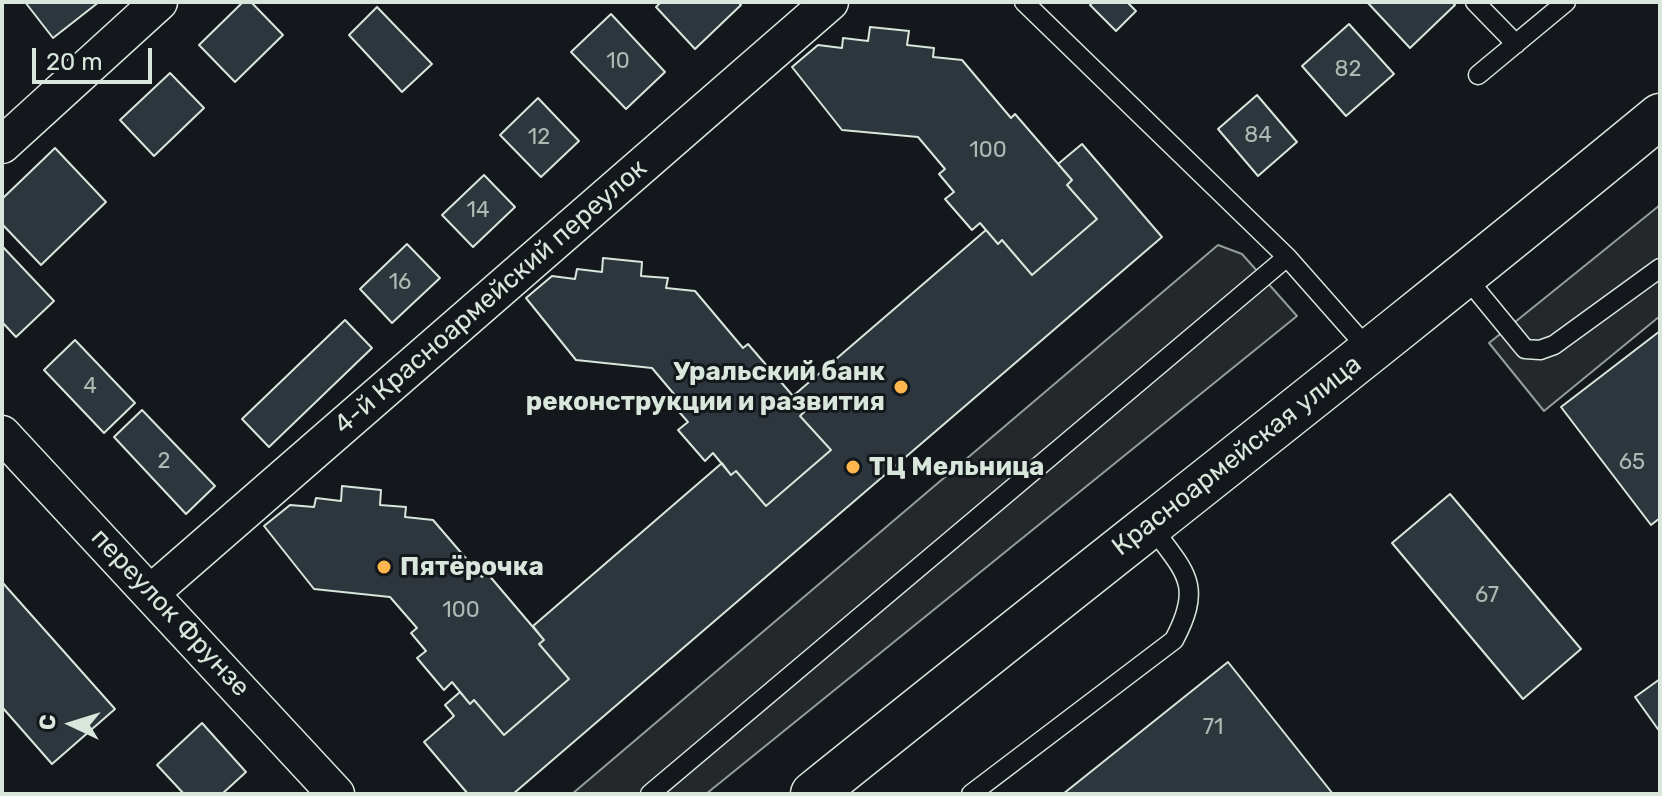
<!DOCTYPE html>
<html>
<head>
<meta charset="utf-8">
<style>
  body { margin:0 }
  #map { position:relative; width:1662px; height:796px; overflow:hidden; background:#14181c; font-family:Rubik,sans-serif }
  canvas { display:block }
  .frame { position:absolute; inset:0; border:4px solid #d8e6dc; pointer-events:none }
  .north { position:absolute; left:32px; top:684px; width:80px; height:80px; -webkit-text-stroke:6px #14181c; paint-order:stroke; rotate:274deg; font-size:22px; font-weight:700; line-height:32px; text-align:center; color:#d8e6dc }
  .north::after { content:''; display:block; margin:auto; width:28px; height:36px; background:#d8e6dc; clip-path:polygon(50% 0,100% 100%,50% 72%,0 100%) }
  .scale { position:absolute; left:32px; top:48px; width:120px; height:36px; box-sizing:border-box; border:4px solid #d8e6dc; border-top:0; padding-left:10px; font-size:24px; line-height:28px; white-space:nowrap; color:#d8e6dc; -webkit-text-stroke:6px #14181c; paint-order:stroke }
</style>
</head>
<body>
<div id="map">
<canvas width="1662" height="796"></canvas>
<div class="frame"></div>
<div class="north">С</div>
<div class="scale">20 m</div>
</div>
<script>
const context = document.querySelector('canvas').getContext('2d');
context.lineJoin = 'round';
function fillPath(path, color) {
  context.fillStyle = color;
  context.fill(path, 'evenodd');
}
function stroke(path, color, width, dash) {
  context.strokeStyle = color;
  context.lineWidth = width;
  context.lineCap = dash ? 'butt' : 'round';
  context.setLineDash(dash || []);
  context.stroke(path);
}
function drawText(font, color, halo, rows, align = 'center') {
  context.font = font + ' Rubik,sans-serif';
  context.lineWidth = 6;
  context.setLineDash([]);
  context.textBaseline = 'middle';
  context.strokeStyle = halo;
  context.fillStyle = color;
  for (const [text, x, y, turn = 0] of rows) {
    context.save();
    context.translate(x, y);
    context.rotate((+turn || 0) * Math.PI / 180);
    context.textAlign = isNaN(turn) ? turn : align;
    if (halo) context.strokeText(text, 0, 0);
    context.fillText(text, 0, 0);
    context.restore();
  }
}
const parking = new Path2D(`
  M1660,205V316L1544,411L1489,343Z
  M1218,245L1242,254L1297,316L706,794H572Z`);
const building = new Path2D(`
  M25,2H99L53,38Z
  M243,2H251L283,35L235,82L199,45Z
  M661,2H738L741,5L695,49L656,7Z
  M1093,2H1127L1136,11L1116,31L1090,5Z
  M1367,2H1452L1455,5L1410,48Z
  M377,7L432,64L402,92L349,35Z
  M611,14L665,72L626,109L571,52Z
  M1349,24L1394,74L1346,116L1302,66Z
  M870,27L909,31L907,45L934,48L933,57L962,60L1011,118L1015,114L1072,180L1067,185L1097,219L1032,275L1002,240L998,244L980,223L972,230L945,199L954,192L939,174L945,169L918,137L842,130L792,67L818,45L842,48L843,38L868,41Z
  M170,73L204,108L154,156L120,120Z
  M1257,95L1297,142L1258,176L1218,129Z
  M538,98L579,141L541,177L500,135Z
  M1082,144L1162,237L513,794H468L424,742L454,716L445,705L460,692L470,704L474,700L504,735L569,679L539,644L544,640L533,626L722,463L731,475L736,471L766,506L831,450L800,416L805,411L793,396L986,230L998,244L1002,240L1032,275L1097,219L1067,185L1072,180L1058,164Z
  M55,148L106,202L41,265L2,224V199Z
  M484,175L515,207L473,247L442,215Z
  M407,244L440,278L392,323L360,289Z
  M2,246L54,301L16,337L2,322Z
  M603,258L642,262L641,276L668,278L666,288L695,291L743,348L748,344L793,396L805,411L800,416L831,450L766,506L736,471L731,475L713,453L705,461L678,430L688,422L673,405L679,400L652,368L576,360L526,298L552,276L575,279L577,269L602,272Z
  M345,320L372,348L269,447L242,419Z
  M1660,331V518L1651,525L1561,407Z
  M75,340L135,403L104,433L44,370Z
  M142,410L215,486L186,514L114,437Z
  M342,486L381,490L380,505L406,507L405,517L433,520L482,577L487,573L544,640L539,644L569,679L504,735L474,700L470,704L452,682L444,690L417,658L426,651L411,633L417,628L390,597L314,589L264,526L290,505L314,507L316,498L341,501Z
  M1450,494L1581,649L1523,699L1392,543Z
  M2,582L115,709L52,764L2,707Z
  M1228,662L1333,794H1063Z
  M1660,679V732L1635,697Z
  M202,723L246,772L222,794H184L157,765Z`);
const service = new Path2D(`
  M1024,2L1287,257L1370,351
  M1475,2L1516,44
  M1478,75L1566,2
  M1465,276L1525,349L1540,350L1554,345L1660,268
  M650,794L1287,257
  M971,794L1174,640C1205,582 1183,571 1149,523`);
const minor = new Path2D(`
  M2,145L159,2
  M2,434L336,794
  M152,592L830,2`);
const primary = new Path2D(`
  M813,794C1095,567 1381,346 1660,116`);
const markers = [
  [901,387,8,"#ffb74d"],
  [853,467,8,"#ffb74d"],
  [384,567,8,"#ffb74d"]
];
const numberNames = [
  ["10",618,62],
  ["82",1348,70],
  ["84",1258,136],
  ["12",539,138],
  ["100",988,151],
  ["14",478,211],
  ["16",400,283],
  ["4",90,387],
  ["2",164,462],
  ["65",1632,463],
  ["67",1487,596],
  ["100",461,611],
  ["71",1213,728]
];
const streetNames = [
  ["4-й Красноармейский переулок",491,297,-41],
  ["Красноармейская улица",1237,456,-38],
  ["переулок Фрунзе",170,613,47]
];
const poiNames = [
  ["Уральский банк",885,372,"right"],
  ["реконструкции и развития",885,402,"right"],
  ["ТЦ Мельница",869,467],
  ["Пятёрочка",400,567]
];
fillPath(parking, '#24282b');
stroke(parking, '#939e99', 2);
fillPath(building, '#2c363c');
stroke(building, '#d8e6dc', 2);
stroke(service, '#d8e6dc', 21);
stroke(minor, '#d8e6dc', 39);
stroke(primary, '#d8e6dc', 47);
stroke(service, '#14181c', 18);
stroke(minor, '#14181c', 36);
stroke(primary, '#14181c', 44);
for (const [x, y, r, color] of markers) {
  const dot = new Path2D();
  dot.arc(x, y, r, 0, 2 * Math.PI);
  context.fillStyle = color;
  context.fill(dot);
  stroke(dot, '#14181c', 3);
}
drawText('22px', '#adbab4', null, numberNames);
drawText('26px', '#d8e6dc', '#14181c', streetNames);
drawText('bold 26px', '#d8e6dc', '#14181c', poiNames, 'left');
</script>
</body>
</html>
